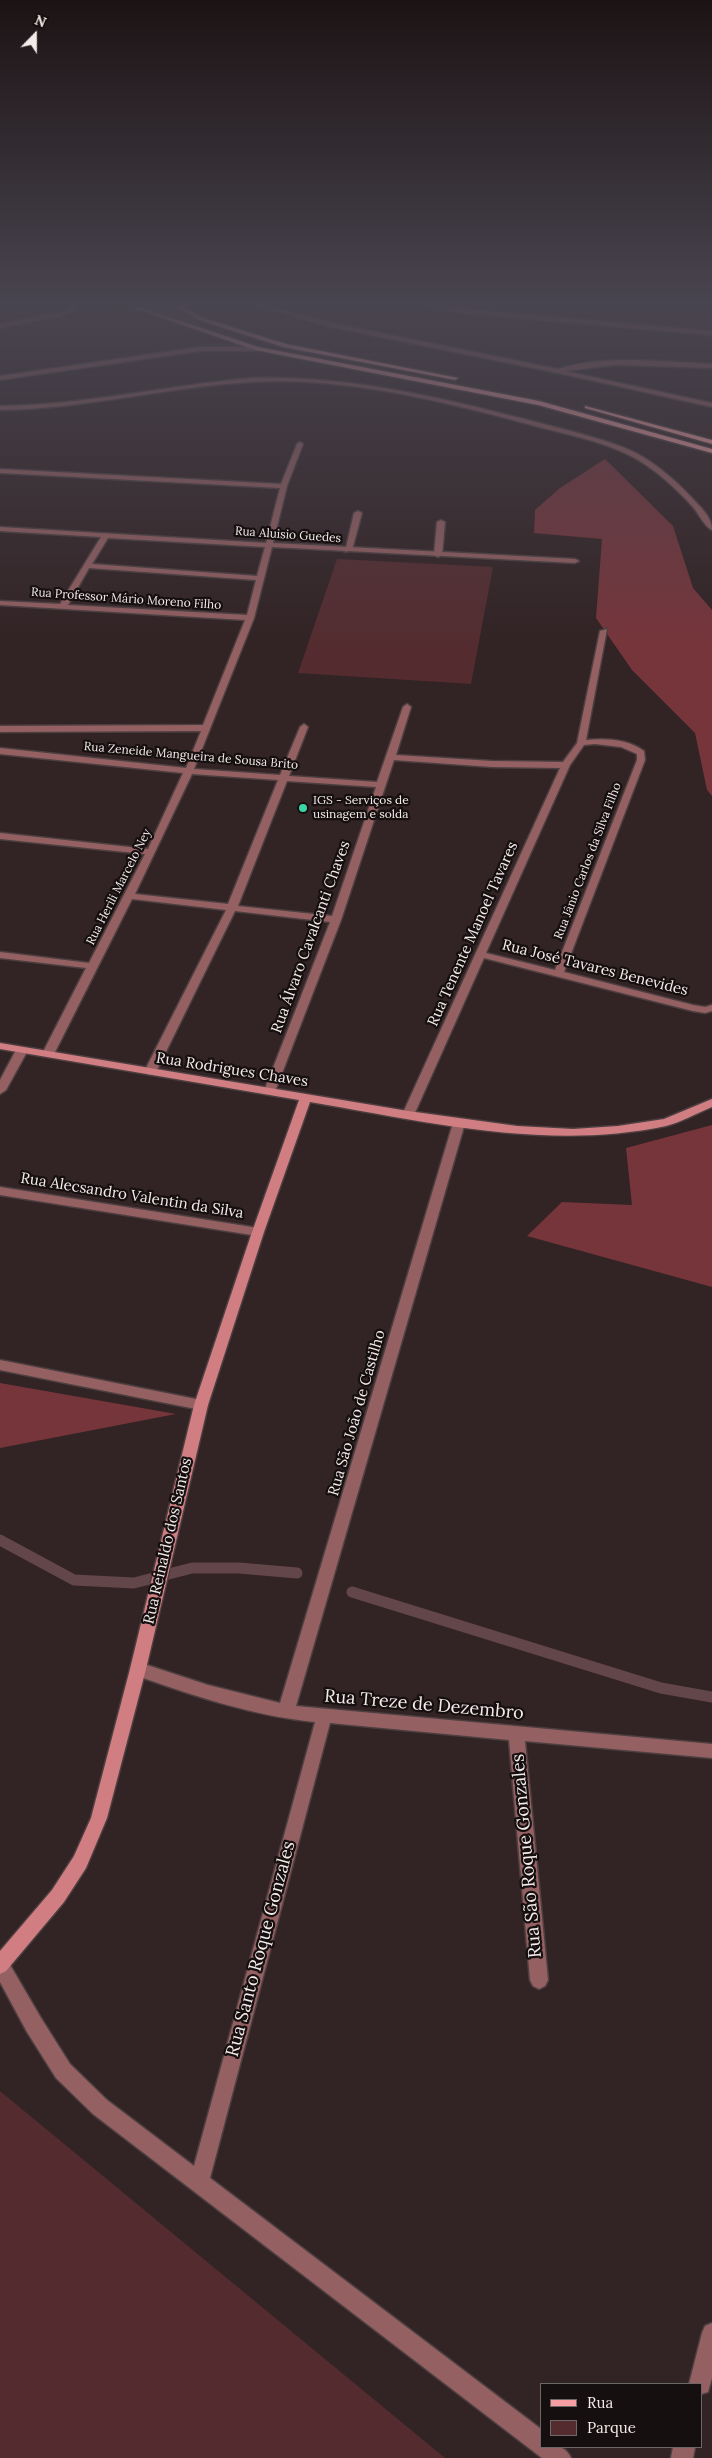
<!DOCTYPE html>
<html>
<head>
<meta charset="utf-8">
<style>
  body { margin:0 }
  #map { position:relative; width:712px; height:2458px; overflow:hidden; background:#322324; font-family:Lora,serif }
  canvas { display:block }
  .legend { position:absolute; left:540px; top:2383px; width:162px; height:65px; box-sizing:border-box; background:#150f0f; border:1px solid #6e6767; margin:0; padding:6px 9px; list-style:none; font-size:15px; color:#f4eaea }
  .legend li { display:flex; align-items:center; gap:10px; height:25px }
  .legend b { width:25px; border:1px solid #6e6767 }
  .north { position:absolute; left:10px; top:10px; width:50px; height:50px; -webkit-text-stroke:4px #150f0f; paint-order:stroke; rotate:22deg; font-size:14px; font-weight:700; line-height:20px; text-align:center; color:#f4eaea }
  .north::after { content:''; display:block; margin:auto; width:18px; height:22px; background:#f4eaea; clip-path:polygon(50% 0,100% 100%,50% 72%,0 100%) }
</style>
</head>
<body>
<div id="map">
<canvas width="712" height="2458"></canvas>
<ul class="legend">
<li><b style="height:6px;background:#f49ea2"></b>Rua</li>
<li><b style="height:14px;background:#542c2f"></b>Parque</li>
</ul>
<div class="north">N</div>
</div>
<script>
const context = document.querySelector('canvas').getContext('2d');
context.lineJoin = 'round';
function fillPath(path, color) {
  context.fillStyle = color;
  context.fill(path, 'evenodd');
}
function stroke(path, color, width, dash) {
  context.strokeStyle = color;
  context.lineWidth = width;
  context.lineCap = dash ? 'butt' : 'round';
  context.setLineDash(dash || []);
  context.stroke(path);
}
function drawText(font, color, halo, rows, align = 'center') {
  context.font = font + ' Lora,serif';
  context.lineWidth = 4.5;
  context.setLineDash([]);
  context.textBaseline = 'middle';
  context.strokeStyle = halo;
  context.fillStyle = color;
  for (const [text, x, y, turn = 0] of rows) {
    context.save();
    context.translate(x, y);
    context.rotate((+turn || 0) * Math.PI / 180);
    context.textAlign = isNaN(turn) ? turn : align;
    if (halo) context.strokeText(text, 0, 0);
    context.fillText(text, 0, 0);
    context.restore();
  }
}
const green = new Path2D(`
  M139,305H171L203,326Z
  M337,559L493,567L471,684L298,673Z
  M0,2091L445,2458H0Z`);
const forest = new Path2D(`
  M605,459L673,526L693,588L712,610V796L707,790L695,733L632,670L596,618L602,539L534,533L535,510L560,488Z
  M712,1125V1287L527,1236L562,1202L632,1205L626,1148Z
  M0,1383L176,1414L0,1448Z`);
const stream = new Path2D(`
  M0,1540L74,1580L134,1583L192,1568H239L297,1573
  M352,1592L661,1688L712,1697`);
const lane = new Path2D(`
  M358,511L362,513L352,550L345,552L354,513Z
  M441,520L445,522L442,555L438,557L434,555L437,522Z`);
const street = new Path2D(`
  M72,305H78V309L65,315L0,328V324L64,312L72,308Z
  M254,305H262L332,323L558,369C606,354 662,362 712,364V368L616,365L565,371L712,403V407L558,373L331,327Z
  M420,305L712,331V335L468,314Z
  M200,347H257L260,349L257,351H200L0,380V376Z
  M252,378C347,375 444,398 536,422C568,431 604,438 634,452C656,463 676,481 693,499C701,508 712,517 712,530C704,526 699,514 693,507C675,487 653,467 629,455C600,441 566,434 535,426C448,402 342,376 252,382C167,387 85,409 0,410V406C85,405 168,385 252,378Z
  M300,442L303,444L287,486L273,543L575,559L579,561L575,563L272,547L254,618L194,769L280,775L300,727L304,724L308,727L289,776L377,782L403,707L407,704L411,707L396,755L492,761L563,762L577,743L600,631L607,629L586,740C605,738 628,739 644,751L645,760L564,972L693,1005L705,1007L712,1005V1011L705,1013L693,1011L484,958L414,1115L408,1119L404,1118L402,1115L560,768L492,767L394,760L341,920L274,1094H266L264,1091L330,922L235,911L156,1072L150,1075L144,1072L226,910L132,899L54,1054L52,1056H44L42,1054L86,968L0,958V952L89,963L145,854L0,839V833L148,849L183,773L0,754V748L186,768L201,731L0,732V726L203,725L245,620L0,605V601L60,604L101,537L0,531V527L266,543L280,488L0,473V469L281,484L297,444ZM108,538L265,547L257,576L92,564ZM89,568L256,580L247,615L68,605ZM595,744L621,747L637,754V760L555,970L486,953L570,765L584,745ZM192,774L278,780L228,904L135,894ZM287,781L376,787L332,916L238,906Z
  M22,1047L28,1050L6,1090L0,1094V1080L16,1050Z
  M459,1119L465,1123L296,1706L712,1744V1758L525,1741L548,1980L545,1986L539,1989L533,1986L530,1980L509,1740L330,1723L210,2178L541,2429V2447C555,2447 565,2444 571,2458H542L93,2114L56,2078L27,2032L0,1982V1955L6,1958L41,2018L70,2064L107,2100L194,2166L315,1722C253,1716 191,1695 132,1674L130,1669L132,1664L138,1662L208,1685L280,1703L453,1123Z
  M0,1187L258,1228L264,1232L258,1236L0,1195Z
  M0,1360L201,1400L206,1401L208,1405L206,1409L201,1410L0,1370Z
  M712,2323V2378L708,2392L701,2394V2384H689L702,2333L705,2326Z
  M673,2447H695L693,2458H671Z`);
const secondary = new Path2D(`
  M0,1043L408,1111L517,1126L573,1129L618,1126L664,1119L712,1099V1107C697,1113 682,1122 666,1126C548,1151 427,1122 310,1102L264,1232L208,1405L146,1669L107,1818L86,1868L64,1902L6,1971L0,1974V1951L52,1890L74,1856L91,1818L130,1669L194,1405L252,1232L299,1100L0,1049Z`);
const primary = new Path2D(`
  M125,305H133L258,347L539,401L712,449V453L538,405L255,350Z
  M173,305H180L203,318L286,344L458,378L455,380L283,347L199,320Z
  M585,406L712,440V444L585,408Z`);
const markers = [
  [303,808,5,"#3ad4a5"]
];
const farStreetnames = [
  ["Rua Aluisio Guedes",288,535,4],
  ["Rua Professor Mário Moreno Filho",126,599,4],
  ["Rua Zeneide Mangueira de Sousa Brito",191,756,5],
  ["Rua Jânio Carlos da Silva Filho",588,861,-69],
  ["Rua Herili Marcelo Ney",119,887,-63]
];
const farPoinames = [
  ["IGS - Serviços de",313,801],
  ["usinagem e solda",313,815]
];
const streetNames = [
  ["Rua Tenente Manoel Tavares",473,934,-66],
  ["Rua Álvaro Cavalcanti Chaves",311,937,-70],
  ["Rua José Tavares Benevides",595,968,14],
  ["Rua Rodrigues Chaves",232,1070,9],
  ["Rua Alecsandro Valentin da Silva",132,1196,9],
  ["Rua São João de Castilho",357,1413,-74],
  ["Rua Reinaldo dos Santos",168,1541,-77]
];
const nearStreetnames = [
  ["Rua Treze de Dezembro",424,1705,5],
  ["Rua São Roque Gonzales",527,1856,-95],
  ["Rua Santo Roque Gonzales",261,1949,-75]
];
fillPath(green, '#542c2f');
fillPath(forest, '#76353b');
stroke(stream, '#634649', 11);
stroke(lane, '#4d3f40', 3);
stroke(street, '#4d3f40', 3);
stroke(secondary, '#4d3f40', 3);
stroke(primary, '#4d3f40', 3);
fillPath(lane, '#946062');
fillPath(street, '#946062');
fillPath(secondary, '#d17e83');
fillPath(primary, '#f49ea2');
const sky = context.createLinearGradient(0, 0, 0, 649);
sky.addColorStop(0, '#1c1314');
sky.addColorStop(0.47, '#494550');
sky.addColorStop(1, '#49455000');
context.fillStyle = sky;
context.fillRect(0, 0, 712, 649);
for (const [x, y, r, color] of markers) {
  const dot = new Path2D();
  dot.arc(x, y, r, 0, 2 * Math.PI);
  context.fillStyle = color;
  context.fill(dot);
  stroke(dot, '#150f0f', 2);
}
drawText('12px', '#f4eaea', '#150f0f', farStreetnames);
drawText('12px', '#f4eaea', '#150f0f', farPoinames, 'left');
drawText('15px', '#f4eaea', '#150f0f', streetNames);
drawText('18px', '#f4eaea', '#150f0f', nearStreetnames);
</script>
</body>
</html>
